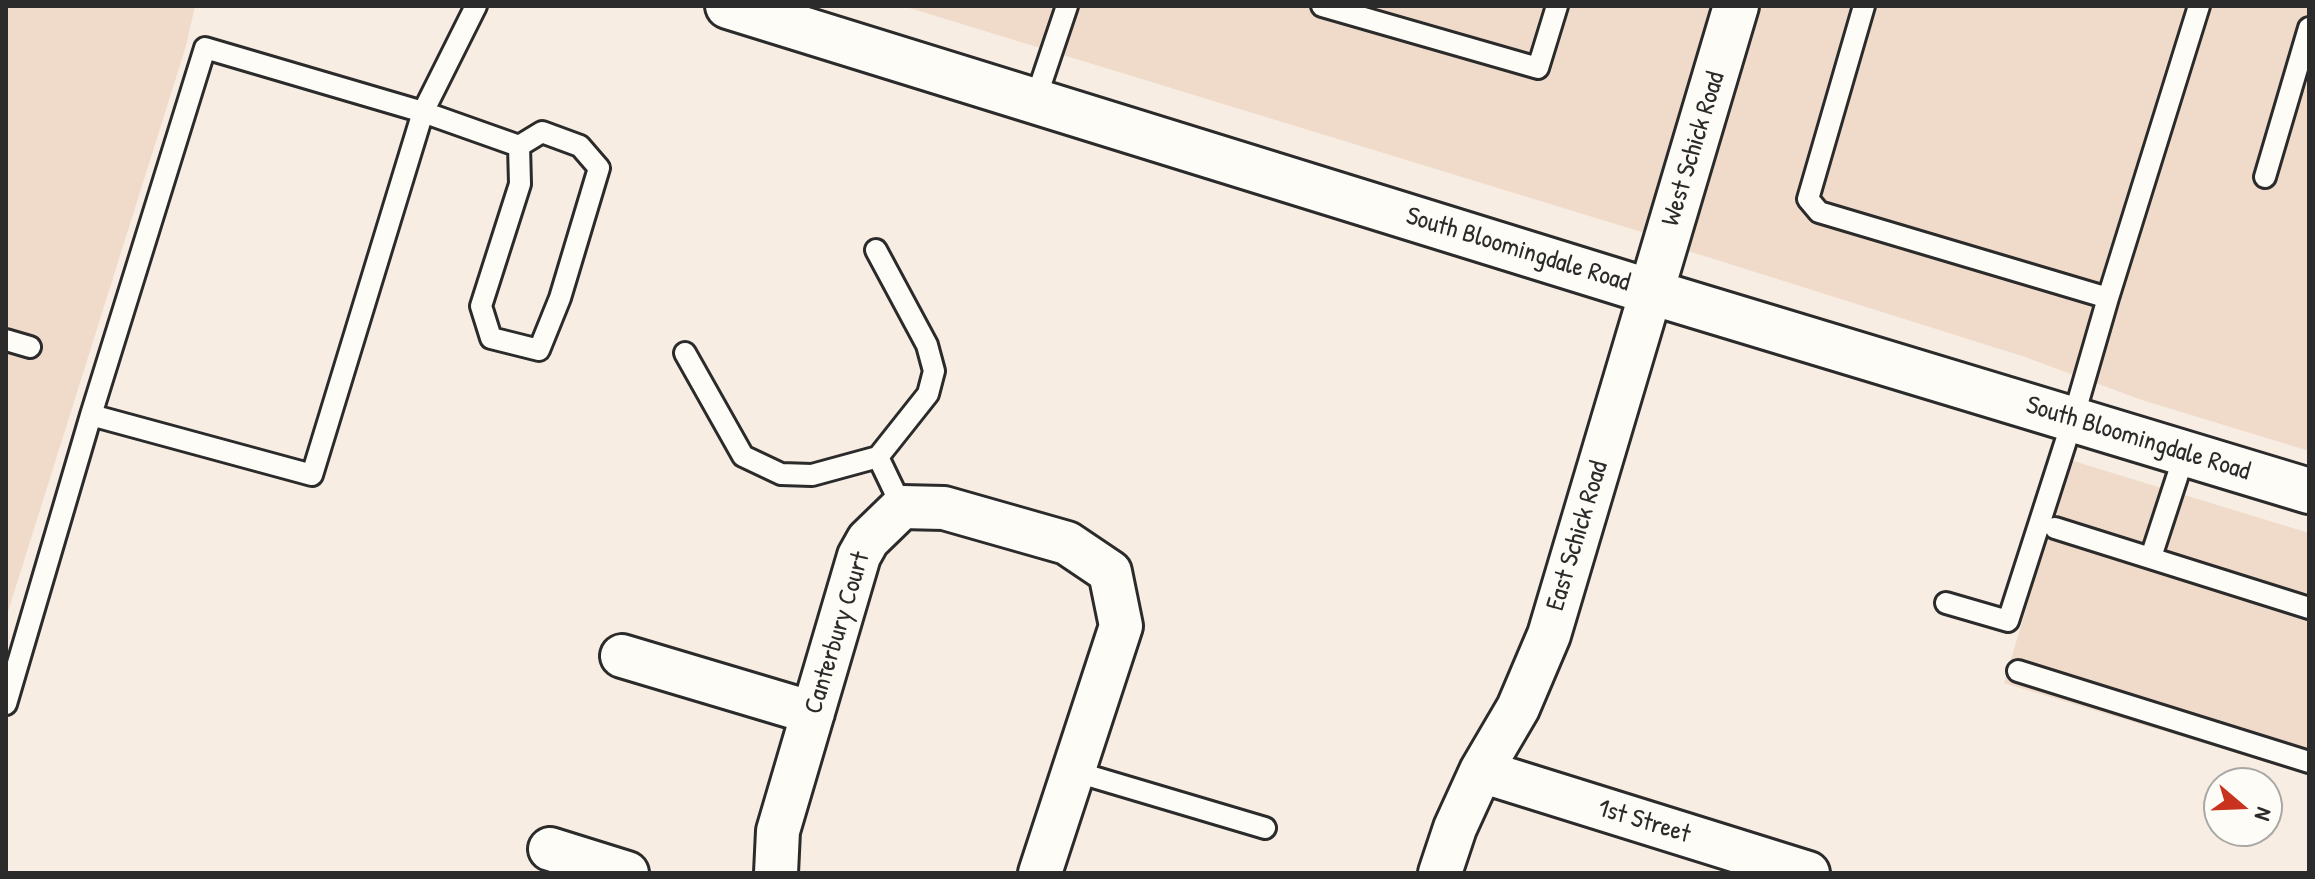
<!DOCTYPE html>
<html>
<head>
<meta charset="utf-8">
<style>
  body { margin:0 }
  #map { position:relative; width:2315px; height:879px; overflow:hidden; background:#f7ede3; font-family:"Patrick Hand",sans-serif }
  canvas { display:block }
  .frame { position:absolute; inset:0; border:8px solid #2b2b2b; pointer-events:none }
  .north { position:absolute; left:2203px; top:767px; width:80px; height:80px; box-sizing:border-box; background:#fdfcf7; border:2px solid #a9a8a5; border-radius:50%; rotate:109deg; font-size:22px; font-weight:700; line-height:32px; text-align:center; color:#2b2b2b }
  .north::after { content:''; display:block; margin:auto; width:28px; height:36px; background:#c8321e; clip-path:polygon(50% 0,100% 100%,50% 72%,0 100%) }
</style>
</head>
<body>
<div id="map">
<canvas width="2315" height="879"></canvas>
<div class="frame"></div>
<div class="north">N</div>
</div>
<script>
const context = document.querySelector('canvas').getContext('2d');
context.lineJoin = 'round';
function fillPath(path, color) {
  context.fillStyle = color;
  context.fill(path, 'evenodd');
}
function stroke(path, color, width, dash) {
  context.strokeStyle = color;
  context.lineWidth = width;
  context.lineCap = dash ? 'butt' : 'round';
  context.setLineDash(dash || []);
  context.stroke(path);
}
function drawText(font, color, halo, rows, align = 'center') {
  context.font = font + ' "Patrick Hand",sans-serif';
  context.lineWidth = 6;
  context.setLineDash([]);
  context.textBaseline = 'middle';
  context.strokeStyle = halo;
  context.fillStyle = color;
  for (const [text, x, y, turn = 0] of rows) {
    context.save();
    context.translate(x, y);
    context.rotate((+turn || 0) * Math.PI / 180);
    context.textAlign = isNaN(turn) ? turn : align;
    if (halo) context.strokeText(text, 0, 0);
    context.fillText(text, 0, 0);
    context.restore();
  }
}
const built = new Path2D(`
  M6,6H195L186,46L6,618Z
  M903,6H1723L1658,237Z
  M1756,6H2309V451L2142,400L2022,356L1685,250Z
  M2070,460L2309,533V775L2004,683Z`);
const lane = new Path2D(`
  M476,6L423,112L519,146L520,184L481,306L491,338L539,350L560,298L599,168L580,146L542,132L519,146
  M1322,6L1538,68L1557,6
  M1864,6L1808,199L1819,212L2108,298L2199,6
  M205,48L423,112L312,475L91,415Z
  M1035,101L1067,6
  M2265,177L2309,28
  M6,340L30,347
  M685,353L743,456L781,474L812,475L878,457L928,394L934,371L927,345L876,250
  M878,457L902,507
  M2055,528L2309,608
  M2151,557L2185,453
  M1946,603L2008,621L2073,419L2108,298
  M2018,671L2309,762
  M6,704L91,415
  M1073,771L1265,828`);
const street = new Path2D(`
  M622,656L813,713
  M1481,771L1808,873
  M550,849L627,873
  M776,873L778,831L859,556L868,540L902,507L944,508L1067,543L1110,572L1121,626L1040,873
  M1440,873L1455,828L1481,771L1518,708L1549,635L1651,292`);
const secondary = new Path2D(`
  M728,6L1651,292L2309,491
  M1651,292L1736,6`);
const streetNames = [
  ["West Schick Road",1694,149,-73],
  ["South Bloomingdale Road",1518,250,17],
  ["South Bloomingdale Road",2138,439,17],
  ["East Schick Road",1578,536,-73],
  ["Canterbury Court",838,633,-73],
  ["1st Street",1644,822,17]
];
fillPath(built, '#f0dbca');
stroke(lane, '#2b2b2b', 26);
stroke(street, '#2b2b2b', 48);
stroke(secondary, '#2b2b2b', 50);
stroke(lane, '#fdfcf7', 20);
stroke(street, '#fdfcf7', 42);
stroke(secondary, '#fdfcf7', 44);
drawText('26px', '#2b2b2b', '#fdfcf7', streetNames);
</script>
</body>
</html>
